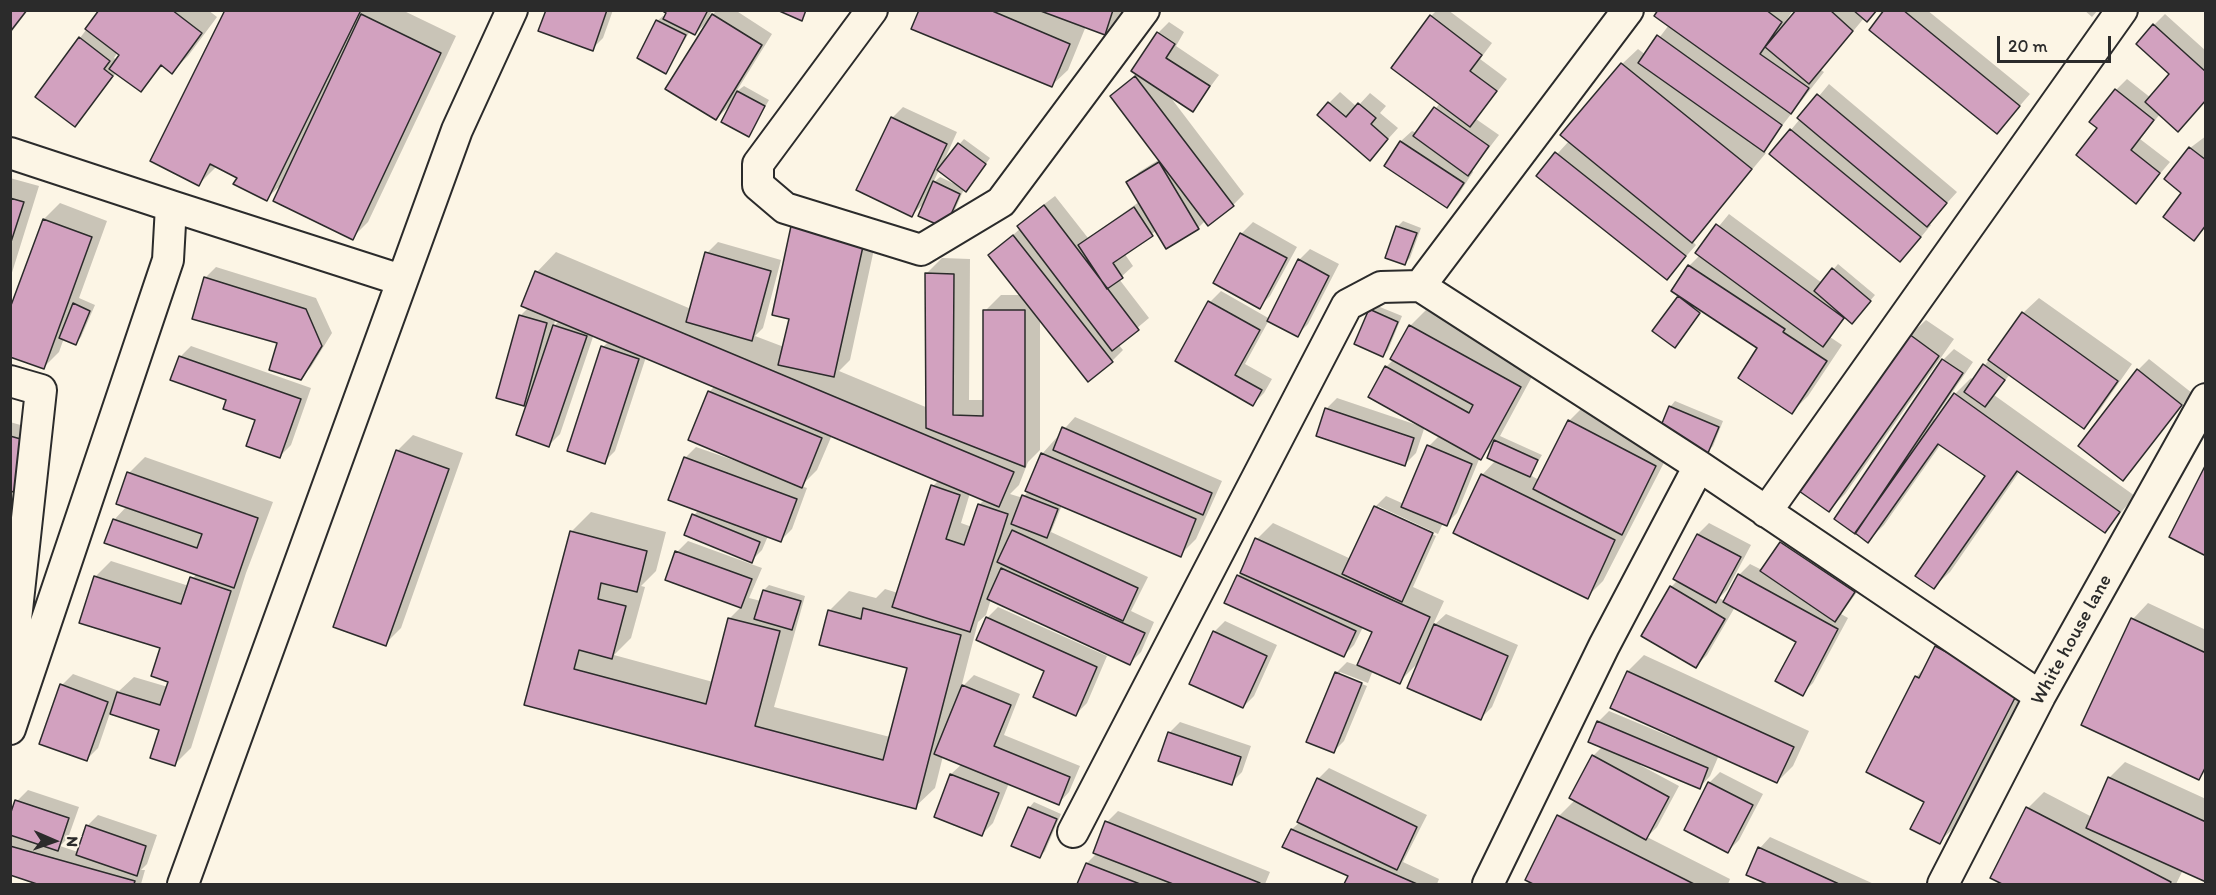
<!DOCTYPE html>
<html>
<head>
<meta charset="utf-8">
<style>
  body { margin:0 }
  #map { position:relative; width:2216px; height:895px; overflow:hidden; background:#fcf5e5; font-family:Itim,sans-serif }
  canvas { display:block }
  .frame { position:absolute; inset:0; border:12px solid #2b2b2b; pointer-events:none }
  .north { position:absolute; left:24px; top:811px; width:60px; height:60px; -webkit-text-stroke:4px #fcf5e5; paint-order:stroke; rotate:92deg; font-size:16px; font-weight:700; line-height:24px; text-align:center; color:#2b2b2b }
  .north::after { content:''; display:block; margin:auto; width:21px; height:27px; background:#2b2b2b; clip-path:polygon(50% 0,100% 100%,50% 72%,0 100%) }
  .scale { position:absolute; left:1997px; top:36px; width:114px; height:27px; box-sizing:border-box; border:3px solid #2b2b2b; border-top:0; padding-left:8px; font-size:18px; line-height:21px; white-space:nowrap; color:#2b2b2b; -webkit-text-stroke:4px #fcf5e5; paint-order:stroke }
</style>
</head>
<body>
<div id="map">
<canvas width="2216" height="895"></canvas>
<div class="frame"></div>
<div class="north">N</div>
<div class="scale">20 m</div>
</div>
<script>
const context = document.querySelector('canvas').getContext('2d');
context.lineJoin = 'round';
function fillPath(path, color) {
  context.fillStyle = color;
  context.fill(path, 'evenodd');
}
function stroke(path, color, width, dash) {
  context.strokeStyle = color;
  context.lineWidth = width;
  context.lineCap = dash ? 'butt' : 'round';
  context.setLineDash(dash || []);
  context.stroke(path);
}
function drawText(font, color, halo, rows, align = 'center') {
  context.font = font + ' Itim,sans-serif';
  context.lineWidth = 5;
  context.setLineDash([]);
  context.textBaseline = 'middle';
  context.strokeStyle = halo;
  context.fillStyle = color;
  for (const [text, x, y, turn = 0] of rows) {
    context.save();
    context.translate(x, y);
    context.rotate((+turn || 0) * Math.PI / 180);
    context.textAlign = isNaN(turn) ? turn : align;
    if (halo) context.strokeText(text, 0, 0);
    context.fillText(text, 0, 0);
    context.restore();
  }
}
const shadow = new Path2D(`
  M10,10H28L10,34Z
  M101,10H208L217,17L188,56L172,72L163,65L141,90L117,72L75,125L80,38ZM118,52L121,54L117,60L114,58Z
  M226,10H402L456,36L368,222L352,238L283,183L266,199L239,177L217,166L199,184Z
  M547,10H613L603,38L592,49Z
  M665,10H712L708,19L717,10H735L772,34L736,92L744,86L769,100L749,135L732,103L716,119L708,21L695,34L690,31L666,72L657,21L663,16L666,17L668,12Z
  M921,10H1125L1105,33L1086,26L1068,70L1052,85Z
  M1437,10H1448L1492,43L1480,59L1507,79L1476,119L1499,135L1472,170L1473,172L1458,195L1447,206L1386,166L1401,141L1412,131L1417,133L1440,103L1431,16Z
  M1660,10H1793L1786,21L1788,23L1798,10H1876L1864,18L1821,70L1824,72L1763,150L1766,153L1692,241L1696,245L1667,278L1538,175L1569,141L1622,64L1638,49L1646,55L1669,25Z
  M1886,10H1927L2030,94L1997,132Z
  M2084,10H2098L2092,17Z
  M2165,14L2206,51V99L2160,114L2140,139L2170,162L2136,202L2099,128L2116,90L2127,79L2151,98L2171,74L2154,25Z
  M1169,22L1184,32L1176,46L1219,75L1193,110L1168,94L1244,194L1233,205L1206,220L1198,228L1156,231L1124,253L1133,266L1119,279L1149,318L1118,344L1123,350L1112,361L1040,319V450L1028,462L1019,485L1010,494L1023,498L1028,491L1042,454L1075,417L1222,481L1196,539L1180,555L1062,505L1051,532L1148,577L1131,611L1154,622L1141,652L1130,663L991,599L986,615L978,622L961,688L974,675L1020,694L1004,735L1080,766L1069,792L1058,804L1009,783L993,823L982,834L936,816L951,774L962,764L943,756L935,788L915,807L526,704L571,532L591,512L666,532L656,571L641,586L645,587L631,638L614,655L713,682L730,618L742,606L667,579L677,552L688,541L762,568L749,598L761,601L764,590L769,585L805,596L774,707L890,737L909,667L829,611L849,591L876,598L885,589L898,593L933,486L939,480L832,435L817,470L801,486L807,488L792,529L781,540L768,536L762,550L751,561L694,515L699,510L685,458L696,447L739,462L740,460L709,392L715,386L646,357L615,451L604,462L603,347L609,341L594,334L560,434L549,445L530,399L524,405L520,316L529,307L537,272L556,252L691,309L707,253L718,242L781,260L763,328L755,336L784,347L790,318L793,226L809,211L879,226L850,360L839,371L928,408L926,274L942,258L970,259L969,400H984L985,311L1001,295H1021L990,255L1021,228L1019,226L1030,215L1055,196L1088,238L1139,202L1128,183L1139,172L1160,159L1112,96L1138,73L1158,33ZM556,319L560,320L553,327ZM970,493L985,499L979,505L972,527L961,523Z
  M1829,84L1957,192L1929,223L1931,225L1911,249L1771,154Z
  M1340,92L1357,107L1370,93L1386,106L1380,113L1398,128L1370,159L1329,103Z
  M903,107L957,132L943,163L964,139L990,158L971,185L964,189L950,221L925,202L912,215L892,118ZM939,170L957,185L940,177L933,183Z
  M2206,136V227L2193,239L2183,193L2166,179L2190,148Z
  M10,178L39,186L10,279Z
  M60,203L107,221L79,298L95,305L81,337L76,343L64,338L59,352L43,368L10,312L44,219Z
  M1729,214L1822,283L1838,264L1875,295L1857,316L1846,317L1830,337L1842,345L1808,396L1792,412L1759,348L1702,310L1680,341L1681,295L1673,290L1689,266L1700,255L1697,253Z
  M1403,221L1421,228L1410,258L1405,263L1397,227Z
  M1253,222L1297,247L1270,296L1259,307L1215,282L1242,233Z
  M1310,249L1339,264L1308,324L1297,335L1269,320L1245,364L1272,379L1264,393L1253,404L1177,361L1210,302L1221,291L1270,319L1299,260Z
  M216,267L316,298L332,333L311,367L300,378L279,342L205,278Z
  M2039,298L2132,364L2099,411L2084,427L2010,374L1994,395L2135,496L2105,531L2020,471L1950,572L1934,587L1987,476L1941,444L1884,525L1868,541L1857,533L1943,360L1954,349L1973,362L1934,419L1936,421L1955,394L1971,378L1974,380L2023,313Z
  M1375,305L1402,316L1388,350L1383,355L1370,310Z
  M1426,310L1535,371L1500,436L1542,455L1530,475L1539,480L1569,421L1585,405L1671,449L1603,581L1587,597L1482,475L1496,460L1494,444L1480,457L1457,513L1446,524L1443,523L1438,534L1378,506V509L1436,536L1413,587L1444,601L1432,627L1446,614L1518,645L1492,707L1481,718L1419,662L1399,682L1373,670L1368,683L1340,672V675L1367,686L1344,741L1333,752L1336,673L1347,662L1359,666L1374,632L1363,627L1354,645L1343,656L1238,576L1243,571L1257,539L1273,523L1351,559L1375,507L1386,496L1404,504L1429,446L1440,435L1425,426L1416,453L1405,464L1326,409L1337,398L1420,426L1386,367L1394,359L1410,326Z
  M1926,320L1954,339L1845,494L1829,510L1910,335Z
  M191,346L311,388L291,445L280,456L257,419L228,399L180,357Z
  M2149,359L2192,393L2123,479L2138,370Z
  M1675,401L1723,421L1713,446L1707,452L1670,407Z
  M10,422L52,434L38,483L10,490Z
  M413,435L463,453L401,628L385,644L397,451Z
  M145,457L273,502L246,573L191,748L175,764L161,729L110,713L98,748L87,759L62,685L73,674L119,691L134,677L168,687L170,681L162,647L95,577L111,561L189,586L196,574L114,520L127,506L118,503L129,473Z
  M1709,523L1751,545L1727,590L1719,598L1725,601L1739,575L1750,564L1762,570L1792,532L1865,581L1841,614L1848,618L1813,683L1802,694L1798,641L1735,607L1707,655L1696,666L1671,587L1678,580L1675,578L1698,534Z
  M2148,603L2206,630V771L2198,779L2083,724L2133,619Z
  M998,607L1107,656L1087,703L1076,714L1046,670L987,618Z
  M1225,621L1277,645L1254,696L1243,707L1214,632Z
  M1952,631L2034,674L1955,827L1939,842L1926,801L1868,771L1917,676L1926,666L1936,647Z
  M1644,655L1809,731L1793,766L1777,782L1719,755L1710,776L1700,787L1641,763L1640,765L1679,786L1657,827L1647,837L1730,879L1728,884H1536L1527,880L1559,816L1575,800L1593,756L1602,747L1598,722L1609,711L1676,739L1677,736L1612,707L1628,671Z
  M1180,722L1251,746L1242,772L1231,783L1169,733Z
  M2125,762L2206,799V880L2183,870L2176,884H2005L1992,878L2028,808L2044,792L2092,817L2109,778Z
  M1329,768L1427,815L1403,862L1439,879L1437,884H1345L1350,875L1292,829L1300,822L1318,779Z
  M1720,772L1763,794L1739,840L1728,851L1709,783Z
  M28,790L79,807L68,838L60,846L78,852L87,826L98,815L157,835L147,864L141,870H145L141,884H39V882L10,874V834L17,801Z
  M1034,802L1061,814L1045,851L1040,857L1029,808Z
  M1118,811L1270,872L1265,884H1079L1087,863L1097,853L1107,822Z
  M1770,837L1874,884H1770L1748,874L1760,848Z`);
const building = new Path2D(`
  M10,10H27L10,32Z
  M99,10H172L202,33L172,74L161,65L141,92L109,69L119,55L85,29Z
  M225,10H361L267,201L233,184L237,178L210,164L199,186L150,161Z
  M546,10H607L593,51L538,31Z
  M661,10H708L695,35L663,19L666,13Z
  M777,10H806L802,21Z
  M919,10H990L1070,44L1052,87L911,29Z
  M1038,10H1113L1105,35Z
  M1658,10H1766L1782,22L1760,54L1809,88L1791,114L1654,16Z
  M1796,10H1830L1853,31L1809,84L1765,47Z
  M1853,10H1877L1867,22Z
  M1884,10H1903L2020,106L1997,134L1869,30Z
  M361,14L441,53L353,240L273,201Z
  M712,14L762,45L716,120L665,89Z
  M1430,15L1482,55L1470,71L1497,91L1470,127L1391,68Z
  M656,20L686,35L666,74L637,58Z
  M2153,24L2206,72V100L2178,132L2145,102L2169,74L2136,44Z
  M1157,32L1175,44L1166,58L1210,86L1193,112L1131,71Z
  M1657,35L1782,125L1764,152L1638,63Z
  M79,37L110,61L104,69L113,76L75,127L35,97Z
  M1621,63L1752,169L1692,243L1560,135Z
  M1135,76L1234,206L1208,226L1110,96Z
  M2115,89L2154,120L2131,150L2160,173L2136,204L2076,155L2097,128L2089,122Z
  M737,91L765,106L749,137L721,122Z
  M1817,94L1947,203L1927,227L1797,118Z
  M1328,102L1346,117L1358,103L1376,118L1371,124L1388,139L1370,161L1317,115Z
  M1434,107L1489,146L1468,176L1413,136Z
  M891,117L947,144L912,217L856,190Z
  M1790,129L1921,237L1900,262L1769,154Z
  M1400,141L1464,183L1447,208L1384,166Z
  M958,143L986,164L966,192L937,170Z
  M2189,147L2206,160V225L2194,241L2163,217L2181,193L2164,179Z
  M1555,152L1686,256L1667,280L1536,176Z
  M1159,162L1199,229L1166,249L1126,182Z
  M933,181L960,194L945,228L918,216Z
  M10,198L24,202L10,245Z
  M1044,205L1139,330L1112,351L1017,226Z
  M1134,207L1153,236L1113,263L1123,278L1107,289L1078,245Z
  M43,219L92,237L44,369L10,357V308Z
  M1716,224L1844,318L1823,347L1695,253Z
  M791,226L864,242L834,377L778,365L789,319L772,315Z
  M1396,226L1417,233L1405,265L1385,258Z
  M1240,233L1287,258L1260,309L1213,283Z
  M1013,235L1113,362L1088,382L988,255Z
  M705,252L771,271L752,341L686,322Z
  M1298,259L1329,276L1298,337L1267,321Z
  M1688,265L1785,329L1783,332L1827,361L1792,414L1738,378L1757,348L1671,291Z
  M1832,268L1871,301L1852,324L1814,291Z
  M535,271L1014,472L999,507L521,306Z
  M925,273L954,274L953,415L983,416V310H1025V467L926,428Z
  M204,277L306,309L322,346L301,380L269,370L277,343L192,319Z
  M1678,296L1700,313L1675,348L1652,331Z
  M1208,301L1260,330L1235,375L1262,390L1253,406L1175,361Z
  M73,303L90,311L76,345L59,338Z
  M1369,309L1398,322L1383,357L1354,344Z
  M2022,312L2118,381L2084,429L1988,360Z
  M519,315L547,323L524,406L496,398Z
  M553,325L587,336L549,447L516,435Z
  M1409,325L1521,387L1481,460L1368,397L1385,366L1469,413L1473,405L1390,359Z
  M1909,334L1939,356L1829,512L1799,491Z
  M601,346L639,359L605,464L567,451Z
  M179,356L301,399L280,458L246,446L255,420L223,409L226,400L170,380Z
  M1942,359L1963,373L1855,534L1834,519Z
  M1983,364L2005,380L1985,407L1964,392Z
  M2137,369L2182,405L2123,481L2078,446Z
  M708,391L822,438L802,488L688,440Z
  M1954,393L2120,512L2105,533L2017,471L1934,589L1915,576L1985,476L1938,444L1868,543L1855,533Z
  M1669,406L1719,427L1708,453L1658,433Z
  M1325,408L1414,438L1405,466L1316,436Z
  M1568,420L1656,466L1622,535L1533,489Z
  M1062,427L1212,493L1203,515L1053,450Z
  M10,436L42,445L28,496L10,491Z
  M1494,440L1538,460L1530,477L1487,458Z
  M1427,445L1472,464L1447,526L1401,507Z
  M396,450L449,469L386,646L333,627Z
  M1041,453L1196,519L1181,557L1025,491Z
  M684,457L797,499L781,542L668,500Z
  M2206,464V556L2169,537Z
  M127,472L258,518L234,588L104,543L113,519L197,548L202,534L116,504Z
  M1481,474L1615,540L1588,599L1453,533Z
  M931,485L960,495L946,539L964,545L978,504L1008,514L970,632L892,607Z
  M1022,495L1058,509L1047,538L1011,524Z
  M1374,506L1433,533L1402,602L1342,574Z
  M692,514L760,542L752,563L684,535Z
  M1012,530L1138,588L1123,621L997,562Z
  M570,531L647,551L637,592L601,583L598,599L626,606L612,659L579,650L574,669L706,704L728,618L780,631L755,726L883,760L907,668L819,645L828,610L861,619L863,608L961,635L916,809L524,705Z
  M1697,534L1741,557L1716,603L1673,579Z
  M1255,538L1430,617L1400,684L1357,665L1372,632L1240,573Z
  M1780,542L1855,592L1835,622L1760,571Z
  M675,551L752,579L741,608L665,580Z
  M1001,568L1145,633L1130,665L987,599Z
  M1738,574L1838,629L1803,696L1775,681L1796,642L1723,602Z
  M1237,575L1356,631L1344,657L1224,603Z
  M94,576L181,604L190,577L231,591L175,766L150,758L159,730L110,714L117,692L160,705L168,682L151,676L160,648L79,623Z
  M1670,586L1725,619L1696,668L1641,636Z
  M763,590L801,601L792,630L754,619Z
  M986,617L1097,667L1076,716L1033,697L1044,671L976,640Z
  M2131,618L2206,653V766L2199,780L2081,725Z
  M1434,624L1508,656L1481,720L1407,688Z
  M1213,631L1267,656L1243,708L1189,684Z
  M1935,646L2019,690L1940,844L1910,829L1924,802L1866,772L1915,676L1919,678Z
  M1627,671L1794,747L1777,783L1610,708Z
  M1335,672L1362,683L1334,753L1306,742Z
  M60,684L108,702L87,761L39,744Z
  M962,685L1011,705L994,746L1070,777L1059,805L934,754Z
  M1597,721L1708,768L1700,789L1588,742Z
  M1168,732L1241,757L1232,785L1158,761Z
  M1592,755L1669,797L1646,840L1569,798Z
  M950,774L999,793L982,836L934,817Z
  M2108,777L2206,822V882L2086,828Z
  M1317,778L1417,827L1397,870L1297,822Z
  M1708,782L1753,805L1728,853L1684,830Z
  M15,800L69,818L58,851L10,835V815Z
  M1028,807L1057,819L1040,858L1011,846Z
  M2026,807L2171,882L2170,884H2002L1990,878Z
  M1557,815L1694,884H1533L1525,880Z
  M1105,821L1260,883L1259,884H1173L1093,853Z
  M86,825L146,846L137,876L76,855Z
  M1291,829L1417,884H1344L1348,876L1282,847Z
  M10,846L135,881L134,884H37L10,875Z
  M1758,847L1839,884H1767L1746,875Z
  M1086,863L1140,884H1077Z`);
const street = new Path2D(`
  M872,10L758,164V185L785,208L921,250L1001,202L1144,10
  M10,153L171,206L168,260L10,729
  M171,206L401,280
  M1420,286L1628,10
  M10,381L41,390L10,674
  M1766,512L2122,10
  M1073,832L1347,305L1381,287L1420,286L1699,466L2040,696
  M183,884L457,130L512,10
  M1488,884L1604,646L1699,466
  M1943,884L2040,696L2206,399`);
const streetNames = [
  ["White house lane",2072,640,-61]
];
fillPath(shadow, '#0003');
fillPath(building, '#d2a1bf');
stroke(building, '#2b2b2b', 1.5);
stroke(street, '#2b2b2b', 34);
stroke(street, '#fcf5e5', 30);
drawText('20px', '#2b2b2b', '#fcf5e5', streetNames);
</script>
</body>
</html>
